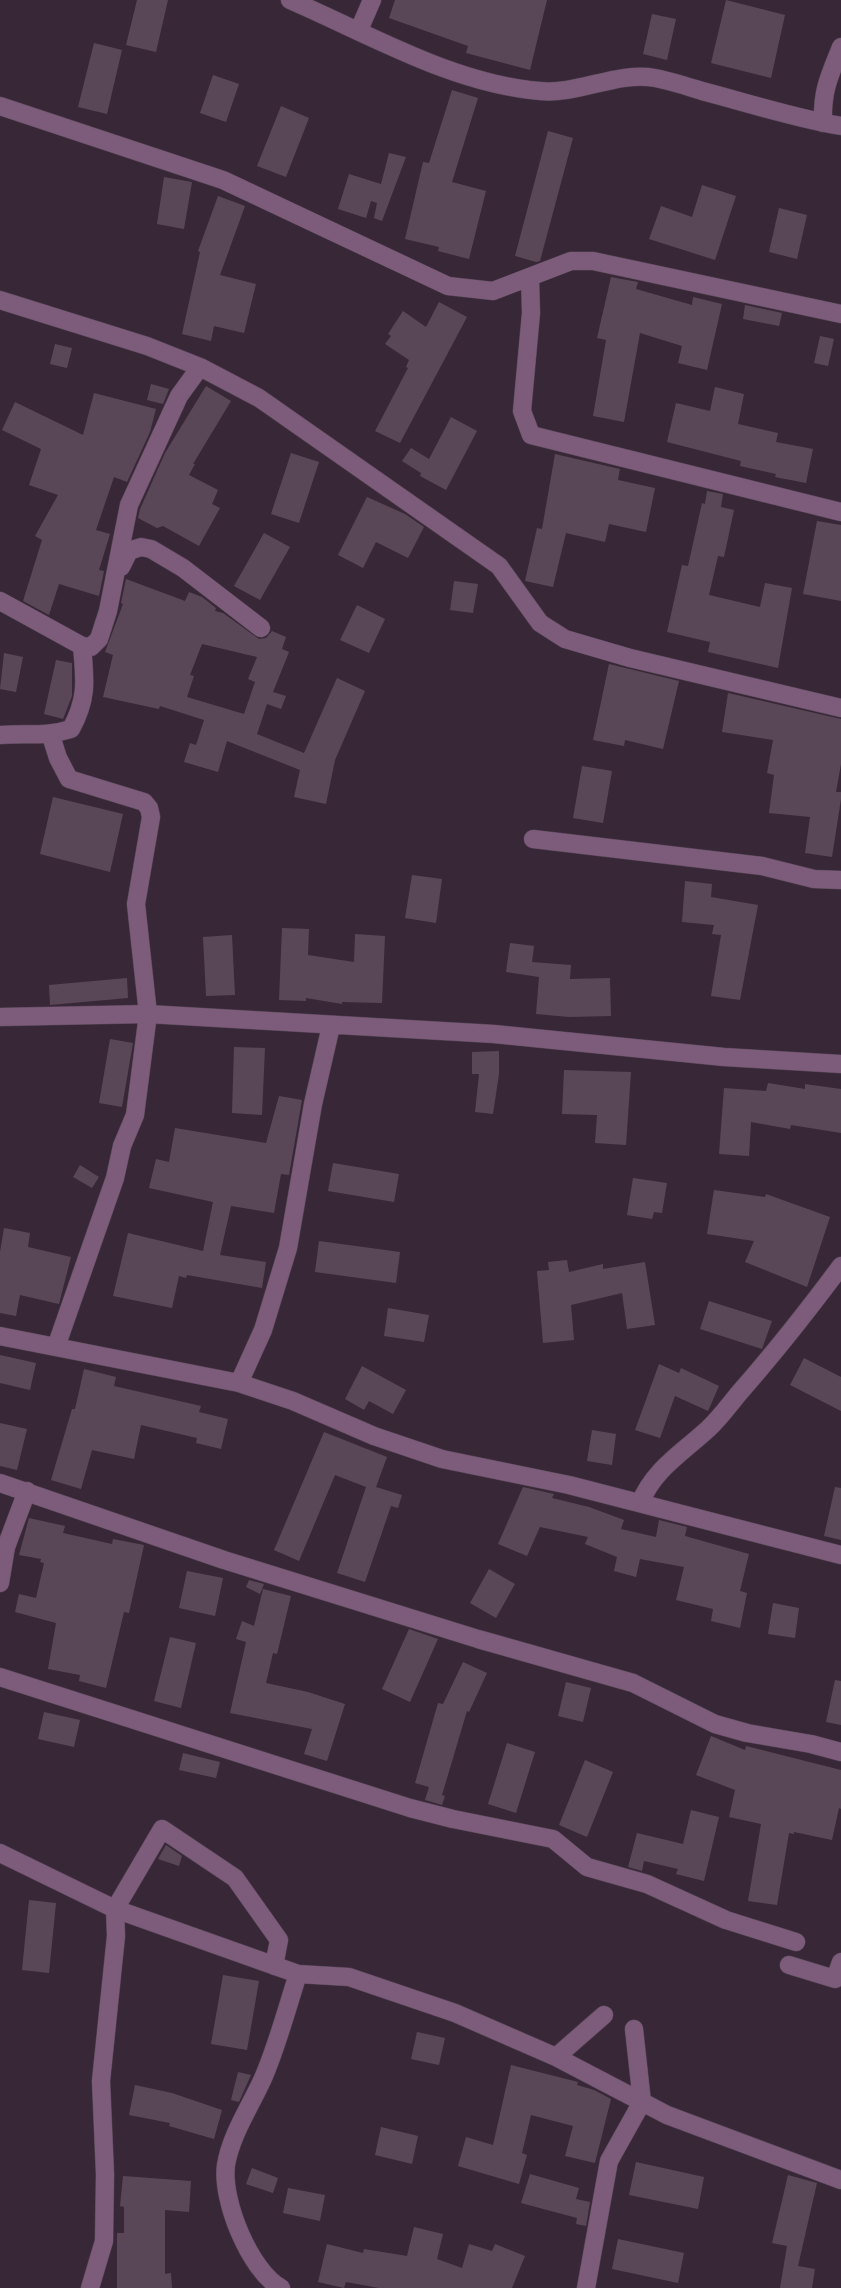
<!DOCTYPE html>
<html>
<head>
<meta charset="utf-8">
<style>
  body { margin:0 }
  canvas { display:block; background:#382737 }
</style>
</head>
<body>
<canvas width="841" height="2288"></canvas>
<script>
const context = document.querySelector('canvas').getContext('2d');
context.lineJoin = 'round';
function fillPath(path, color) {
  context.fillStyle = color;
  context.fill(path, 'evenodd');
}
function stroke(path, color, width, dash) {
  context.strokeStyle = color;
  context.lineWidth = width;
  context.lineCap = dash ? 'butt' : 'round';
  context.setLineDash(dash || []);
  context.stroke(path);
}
const building = new Path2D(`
  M137,0H168L156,52L126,45Z
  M395,0H547L530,70L466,53L468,46L389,18Z
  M726,0L785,15L771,78L711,63Z
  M652,14L676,19L667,60L643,54Z
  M94,43L122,50L107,114L78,107Z
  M213,75L239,84L226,122L200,113Z
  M452,90L478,98L452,182L486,191L469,259L438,251L439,247L405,239L423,162L429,163Z
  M281,106L309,118L286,177L257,166Z
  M548,131L573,138L540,261L536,262L515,256Z
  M389,153L406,157L382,221L374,218L377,203L371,201L366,218L338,209L349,174L381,184Z
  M164,177L192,182L184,229L157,224Z
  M702,185L736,196L715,260L649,239L661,206L692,217Z
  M218,196L245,206L220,275L256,284L244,333L214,326L211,341L182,334L200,252L198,251Z
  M779,208L807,215L797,259L769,252Z
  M611,277L638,282L636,289L692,305L693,297L722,304L707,370L678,363L682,346L640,333L624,422L593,416L606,340L597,338Z
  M439,302L467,317L400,443L375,431L408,368L406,367L409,360L385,344L391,336L388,334L403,311L426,327Z
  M745,305L782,313L779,326L743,319Z
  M820,336L834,339L828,366L814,363Z
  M55,344L72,348L67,368L50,364Z
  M151,384L169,389L163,404L147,400Z
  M206,386L231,401L193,464H195L189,475L218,490L212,504L220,508L199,546L163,526L157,528L138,518L140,509L165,453Z
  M715,387L744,394L738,424L778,433L776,442L813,449L806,483L775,477L776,474L740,466L741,461L667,442L676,403L710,411Z
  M94,393L156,409L150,432L127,482L114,477L96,530L110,534L99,570L104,571L99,596L59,584L49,615L23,601L42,540L35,536L58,495L29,485L41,449L2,430L15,402L83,435Z
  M451,417L477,431L446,490L420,476L421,473L402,461L411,448L429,459Z
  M291,453L319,462L299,523L271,514Z
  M555,454L620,469L618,480L655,488L646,532L609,524L605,542L566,533L553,587L525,581L537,528L542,529Z
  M707,491L723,494L721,507L734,510L724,557L718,556L709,595L760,607L765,583L792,588L778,668L708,652L710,642L667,632L682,565L688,566L702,503L705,504Z
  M367,497L405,514L424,527L408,558L376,542L363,568L338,555Z
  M817,521L841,525V601L803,594Z
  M264,533L290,547L260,600L234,586Z
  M126,579L185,601L189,592L202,597L216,608L215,611L223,613L259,639L266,638L272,631L286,637L282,649L289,652L273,692L286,696L281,709L267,704L257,734L304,753L337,678L365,691L335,760L326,804L294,797L300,770L227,741L218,772L184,762L190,743L196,745L204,720L160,706L159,709L103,697L113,655L105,652L123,604L121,603ZM202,644L257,657L248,679L255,682L244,714L187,697L194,676L190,675Z
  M454,581L478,584L473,613L450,610Z
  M357,605L385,619L369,653L340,640Z
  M4,653L23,657L16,692L0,689Z
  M56,660L72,663V696L63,719L44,714Z
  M609,664L679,681L663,749L625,740L624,746L593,740Z
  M728,693L841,719V764L836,792H841V799L832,857L805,853L810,817L769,813L774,775L767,773L773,740L722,732Z
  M582,766L612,771L603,823L573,818Z
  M53,797L123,814L110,872L40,854Z
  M412,875L442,879L436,923L405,918Z
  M685,881L712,884L711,897L758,905L740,1000L711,996L721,935L712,934L714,925L682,922Z
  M282,928L309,929L308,955L354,962L355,934L385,936L382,1003L342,1002V1004L306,998V1001L279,1000Z
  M232,935L235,995L206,996L203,937Z
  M510,943L534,946L532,962L571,965L570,979L610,978L611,1016L569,1017L536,1014L539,977L506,972Z
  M127,978L128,998L50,1005L49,985Z
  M110,1039L133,1043L122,1107L99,1103Z
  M234,1047L265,1048L262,1115L232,1113Z
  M499,1051V1074L493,1114L475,1112L479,1074H472V1052Z
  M564,1070L631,1072L626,1145L595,1143L597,1115L562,1114Z
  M768,1083L805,1089V1084L841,1089V1133L791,1125L790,1129L751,1122L749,1156L719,1154L724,1088L766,1091Z
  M279,1096L302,1100L289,1175L281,1174L274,1213L231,1206L220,1255L266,1262L262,1288L187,1275L186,1278L179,1276L172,1308L113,1296L128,1233L203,1251L213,1202L149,1188L156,1159L169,1162L175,1128L266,1143Z
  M333,1163L399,1174L394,1202L328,1191Z
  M80,1165L99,1177L92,1188L73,1177Z
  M633,1178L667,1183L662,1213L654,1212L652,1219L627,1215Z
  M714,1190L765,1197L766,1194L830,1217L807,1287L745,1262L754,1241L707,1234Z
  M4,1228L30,1233L28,1247L71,1257L59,1304L20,1295L16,1316L0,1313V1252Z
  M319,1241L400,1252L396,1283L315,1272Z
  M567,1260L569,1272L603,1264V1269L645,1262L655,1325L627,1329L622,1293L571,1305L574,1340L543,1343L537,1271L549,1270L548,1262Z
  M709,1301L772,1321L762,1349L700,1329Z
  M388,1308L429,1315L424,1342L384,1336Z
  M0,1355L36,1363L30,1390L0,1383Z
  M804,1358L841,1377V1411L790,1385Z
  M659,1364L679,1373L681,1368L719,1386L708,1411L675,1396L660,1438L635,1430Z
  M362,1366L406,1390L393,1414L369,1401L364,1410L345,1399Z
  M84,1369L116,1377L114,1386L201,1406L199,1412L228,1419L221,1449L196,1443L197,1438L141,1425L134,1459L92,1450L81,1489L51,1480L72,1409H75Z
  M0,1423L27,1429L17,1470L0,1466Z
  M592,1430L616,1434L612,1465L587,1461Z
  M324,1432L387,1457L376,1487L402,1495L398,1508L391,1506L365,1582L337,1573L366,1487L335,1475L299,1561L274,1550Z
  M523,1487L554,1494L552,1498L589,1507L624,1520L621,1529L656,1537L659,1520L687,1527L685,1536L749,1554L740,1591L747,1593L740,1628L711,1621L713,1609L676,1600L684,1567L640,1559L636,1577L614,1571L617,1557L585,1544L588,1537L540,1527L527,1556L498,1544Z
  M835,1487L841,1488V1540L824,1536Z
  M29,1518L65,1526L63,1533L112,1544L113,1539L144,1545L129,1613L124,1612L106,1688L79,1681L80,1675L48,1669L56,1623L15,1612L19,1594L36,1598L44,1563L40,1562L41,1559L19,1555Z
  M489,1569L515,1584L496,1618L470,1603Z
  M187,1571L223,1578L215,1616L179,1608Z
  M249,1580L264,1584L260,1594L246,1587Z
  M263,1589L291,1596L277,1654L273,1653L266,1683L308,1692L345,1704L327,1761L304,1754L312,1729L230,1713L246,1642L236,1639L242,1621L254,1626Z
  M773,1603L799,1608L795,1638L768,1634Z
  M409,1629L438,1639L410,1702L382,1689Z
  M170,1637L196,1643L181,1708L154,1701Z
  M463,1662L487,1673L469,1712L467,1711L442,1795L445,1796L442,1805L425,1800L429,1787L415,1783L438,1703L443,1704Z
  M835,1680L841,1681V1725L826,1722Z
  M566,1682L591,1688L583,1722L558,1716Z
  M44,1712L80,1720L74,1747L38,1739Z
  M711,1736L745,1750L746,1746L841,1770V1809L839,1808L832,1840L794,1832V1834L789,1833L777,1905L748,1901L761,1824L729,1817L735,1790L696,1775Z
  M507,1743L535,1752L516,1813L488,1804Z
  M183,1753L220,1762L216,1778L179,1770Z
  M585,1760L613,1772L587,1837L559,1825Z
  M691,1810L719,1817L704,1881L676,1874L678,1869L644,1861L642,1871L628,1867L637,1833L683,1844Z
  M166,1845L182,1856L179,1866L158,1859Z
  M29,1900L56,1903L49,1973L22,1970Z
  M223,1975L259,1981L247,2050L211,2044Z
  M417,2032L445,2038L439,2065L411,2059Z
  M511,2065L578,2082L577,2085L594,2090L611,2099L595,2163L565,2156L573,2126L531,2115L522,2153L527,2155L519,2184L458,2166L466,2137L493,2145Z
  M238,2072L251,2075L239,2102L231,2100Z
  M135,2085L172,2093L222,2110L214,2139L169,2126L170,2123L129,2115Z
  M381,2127L418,2136L412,2164L375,2155Z
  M636,2162L704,2177L698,2209L629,2195Z
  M252,2168L278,2178L273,2193L246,2184Z
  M530,2174L579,2188L576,2199L590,2202L586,2226L576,2224L577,2218L521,2203Z
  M788,2175L817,2183L798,2266L815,2269L812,2288H780L787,2246L772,2243Z
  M123,2176L191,2181L189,2212L165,2210V2274L171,2273L172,2288H117V2233H124V2207L120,2206Z
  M288,2188L325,2195L320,2221L283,2213Z
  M414,2227L443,2234L437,2259L462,2268L469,2244L492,2251L495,2244L525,2256L512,2288H379L346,2282L344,2288L318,2282L327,2244L363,2253L364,2249L407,2256Z
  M618,2239L684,2253L678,2283L612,2269Z`);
const minor = new Path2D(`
  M290,0C369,34 453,84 540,91C578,95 617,71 655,78C671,81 686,86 702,91C748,103 794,118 841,126
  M359,30L372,0
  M0,106L223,180L448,286L493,291L571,261H593L841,314
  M823,123C822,90 829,77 841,47
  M530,278L531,313L522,411L531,435L841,512
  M0,300L147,346L200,367L259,398L499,566L540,623L565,639L630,658L841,708
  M121,567L129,551L141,547L151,549L183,568L261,628
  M0,601L82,646L91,647L99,639L108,611L129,505L179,396L200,367
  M0,735C26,733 46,737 71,729C88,698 85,680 82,646
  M51,736L58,758L69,779L144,802L149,808L151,817L136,904L148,1014L135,1115L122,1146L115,1178L56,1347
  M533,839L762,866L814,879L841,880
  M0,1017L148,1014L494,1034L724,1057L841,1064
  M0,1336L239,1383L293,1401L374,1436L442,1459L569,1485L841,1555
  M239,1383L263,1330L288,1248L313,1104L331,1026
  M0,1483L224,1560L478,1639L633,1683L715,1724L747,1733L811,1744L841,1752
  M640,1503C654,1469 682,1453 708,1429C720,1418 730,1404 740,1392C776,1351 809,1309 841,1266
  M0,1583L6,1547L27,1491
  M0,1677L410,1808L453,1819L553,1839L587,1867L647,1884L726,1920L796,1942
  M0,1853L115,1909L298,1974L349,1977L455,2013L556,2057L667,2115L841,2180
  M789,1965L835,1979L841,1962
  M556,2057L604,2015
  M90,2288L104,2241L105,2174L101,2081L116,1936L115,1909L162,1829L235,1878L279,1940L274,1966
  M281,2288C250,2271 221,2200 226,2165C231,2134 252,2104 264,2076C278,2043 287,2008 298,1974
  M586,2288L609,2161L642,2102L634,2029`);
fillPath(building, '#594758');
stroke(minor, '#554554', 19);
stroke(minor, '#7c5b7b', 18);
</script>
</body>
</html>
